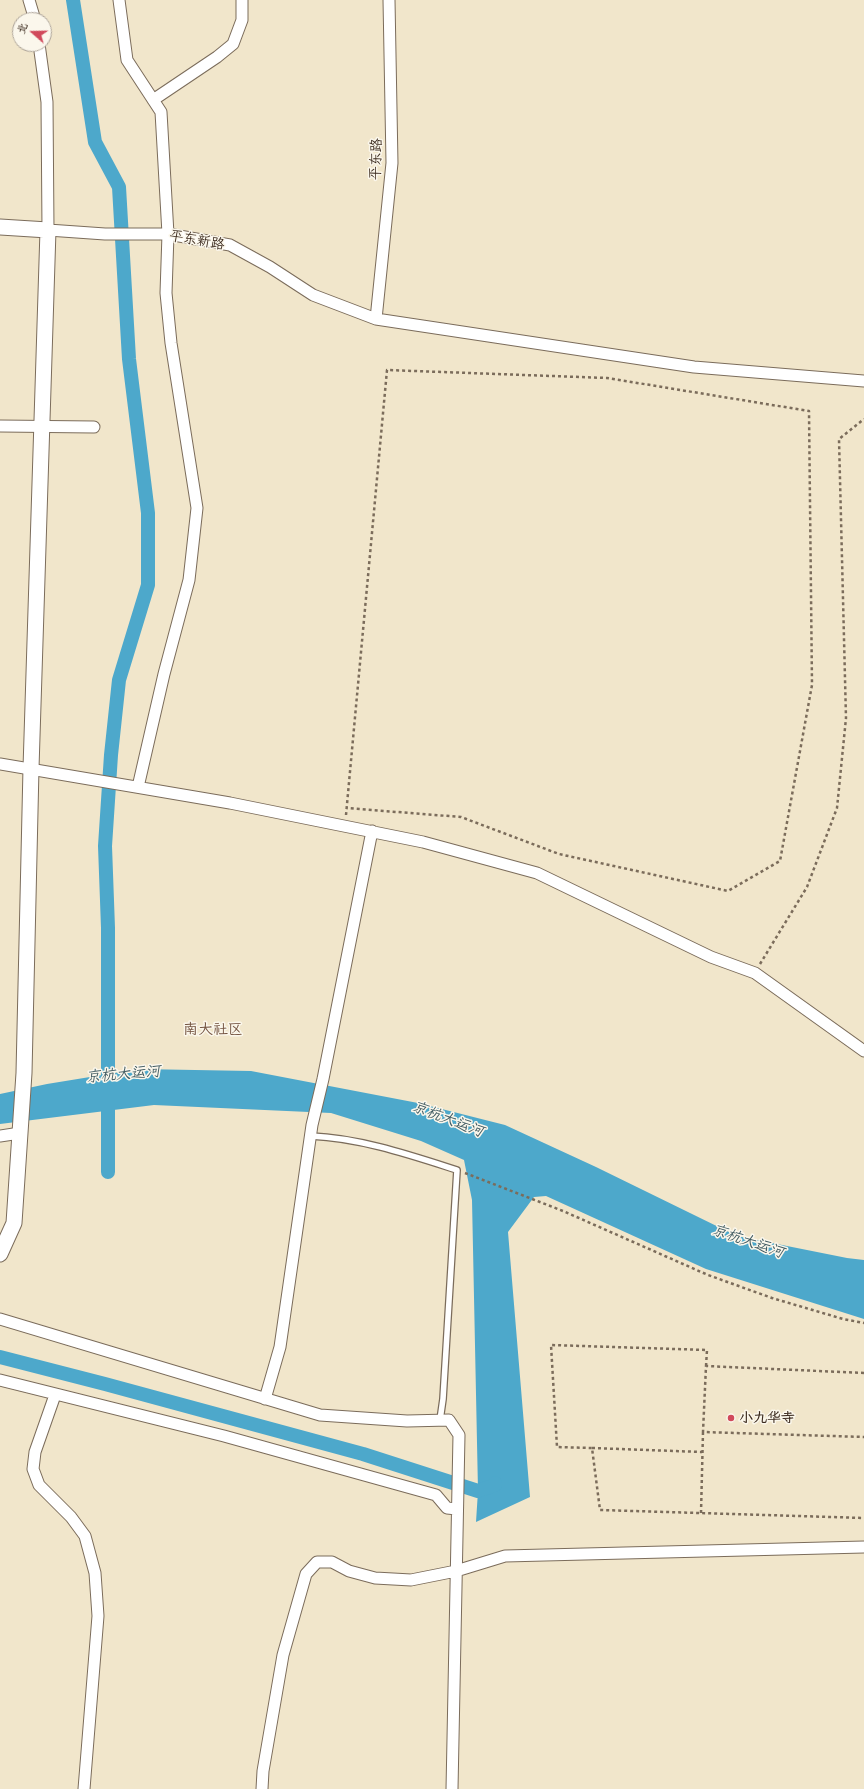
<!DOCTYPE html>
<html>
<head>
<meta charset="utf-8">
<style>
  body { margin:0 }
  #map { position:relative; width:864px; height:1789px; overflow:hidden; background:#f1e6cb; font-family:Mali,"LXGW WenKai TC",sans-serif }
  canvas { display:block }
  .north { position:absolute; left:12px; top:12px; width:40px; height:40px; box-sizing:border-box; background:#fbf7ec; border:1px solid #aea59a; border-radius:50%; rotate:290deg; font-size:11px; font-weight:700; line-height:16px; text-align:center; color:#3b2a1e }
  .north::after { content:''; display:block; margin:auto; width:14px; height:18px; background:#d1495b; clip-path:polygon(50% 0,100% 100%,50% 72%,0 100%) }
</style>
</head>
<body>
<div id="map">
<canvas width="864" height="1789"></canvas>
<div class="north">北</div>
</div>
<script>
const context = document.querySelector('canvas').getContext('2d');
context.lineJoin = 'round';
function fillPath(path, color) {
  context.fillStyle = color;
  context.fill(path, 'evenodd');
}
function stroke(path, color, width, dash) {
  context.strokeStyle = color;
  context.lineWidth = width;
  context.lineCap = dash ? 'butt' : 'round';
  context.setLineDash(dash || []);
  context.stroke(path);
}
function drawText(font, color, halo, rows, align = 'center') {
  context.font = font + ' Mali,"LXGW WenKai TC",sans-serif';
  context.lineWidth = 3;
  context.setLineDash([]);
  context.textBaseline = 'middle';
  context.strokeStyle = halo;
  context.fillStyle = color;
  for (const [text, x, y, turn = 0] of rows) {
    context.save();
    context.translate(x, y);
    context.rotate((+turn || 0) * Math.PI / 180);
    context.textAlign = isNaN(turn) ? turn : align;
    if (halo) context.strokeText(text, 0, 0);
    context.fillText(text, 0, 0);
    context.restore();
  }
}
const water = new Path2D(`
  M139,1069L251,1071L418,1103L505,1125L596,1167L737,1236L847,1258L864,1260V1319L706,1269L546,1196L534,1197L508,1232L530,1497L476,1522L478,1491L472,1200L464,1160L421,1141L331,1113L154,1105L0,1124V1094L47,1084Z`);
const canal = new Path2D(`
  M73,0L95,142L119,187L129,359L148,513V585L119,680L111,755L105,846L108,928V1172
  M0,1357L105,1384L363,1454L478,1491L495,1485V1483`);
const path = new Path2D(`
  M346,815L387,370L607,378L809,411L812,685L780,861L728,891L559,854L461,817L346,808
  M760,964L807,887L837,808L846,718L839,439L864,419
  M465,1173L563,1211L708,1275L772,1298L843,1319L864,1323
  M706,1366L707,1350L551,1345L557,1447L592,1448L600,1510L864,1518
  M864,1373L706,1366L703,1432L864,1437
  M592,1448L702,1452
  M701,1513L703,1432`);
const lane = new Path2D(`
  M311,1136C360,1138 410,1155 457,1170L443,1399L440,1420`);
const street = new Path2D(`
  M29,0L35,20
  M119,0L127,60L161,112L168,234L166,293L171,343L197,508L189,580L164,674L138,787
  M39,44L47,102L48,230L105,234H168L230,245L270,267L313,295L376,319L694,367L864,381
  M153,100L217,57L233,44L242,20V0
  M376,319L392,163L389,0
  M0,426L94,427
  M0,764L230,803L423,842L537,873L711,957L755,973L864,1051
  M0,1136L20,1133
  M0,1319L320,1415L407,1421L449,1420L459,1435L452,1789
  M0,1380L224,1436L436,1495L447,1508L457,1509
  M55,1395L35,1452L33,1469L39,1485L71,1517L85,1536L95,1573L98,1616L84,1789
  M265,1399L280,1347L312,1125L323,1079L372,831
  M262,1789L263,1771L283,1655L306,1574L317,1562H332L349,1571L375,1578L411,1580L456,1571L505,1556L864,1547`);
const secondary = new Path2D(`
  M0,227L48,230L31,768L24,1073L14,1223L0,1254`);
const markers = [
  [731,1418,4,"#d1495b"]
];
const streetNames = [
  ["平东路",376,159,-88],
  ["平东新路",197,240,10]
];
const poiNames = [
  ["小九华寺",739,1418]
];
const neighbourhoodNames = [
  ["南大社区",213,1029]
];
const waterNames = [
  ["京杭大运河",123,1074,-5],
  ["京杭大运河",448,1119,21],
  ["京杭大运河",748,1241,19]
];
fillPath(water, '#4da8cb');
stroke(canal, '#4da8cb', 14);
stroke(lane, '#7b6c5b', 8);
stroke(street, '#7b6c5b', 13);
stroke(secondary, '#7b6c5b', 17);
stroke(path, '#7b6c5b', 2.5, [3, 3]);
stroke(lane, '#fff', 5.5);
stroke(street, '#fff', 11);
stroke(secondary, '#fff', 15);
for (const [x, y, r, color] of markers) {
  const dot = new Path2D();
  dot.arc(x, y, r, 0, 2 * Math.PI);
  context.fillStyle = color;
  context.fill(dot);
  stroke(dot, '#fbf7ec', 1.5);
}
drawText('14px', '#3b2a1e', '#fbf7ec', streetNames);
drawText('bold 14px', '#3b2a1e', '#fbf7ec', poiNames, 'left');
drawText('15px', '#745441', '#fbf7ec', neighbourhoodNames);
drawText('italic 15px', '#425c63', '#fbf7ec', waterNames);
</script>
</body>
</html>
